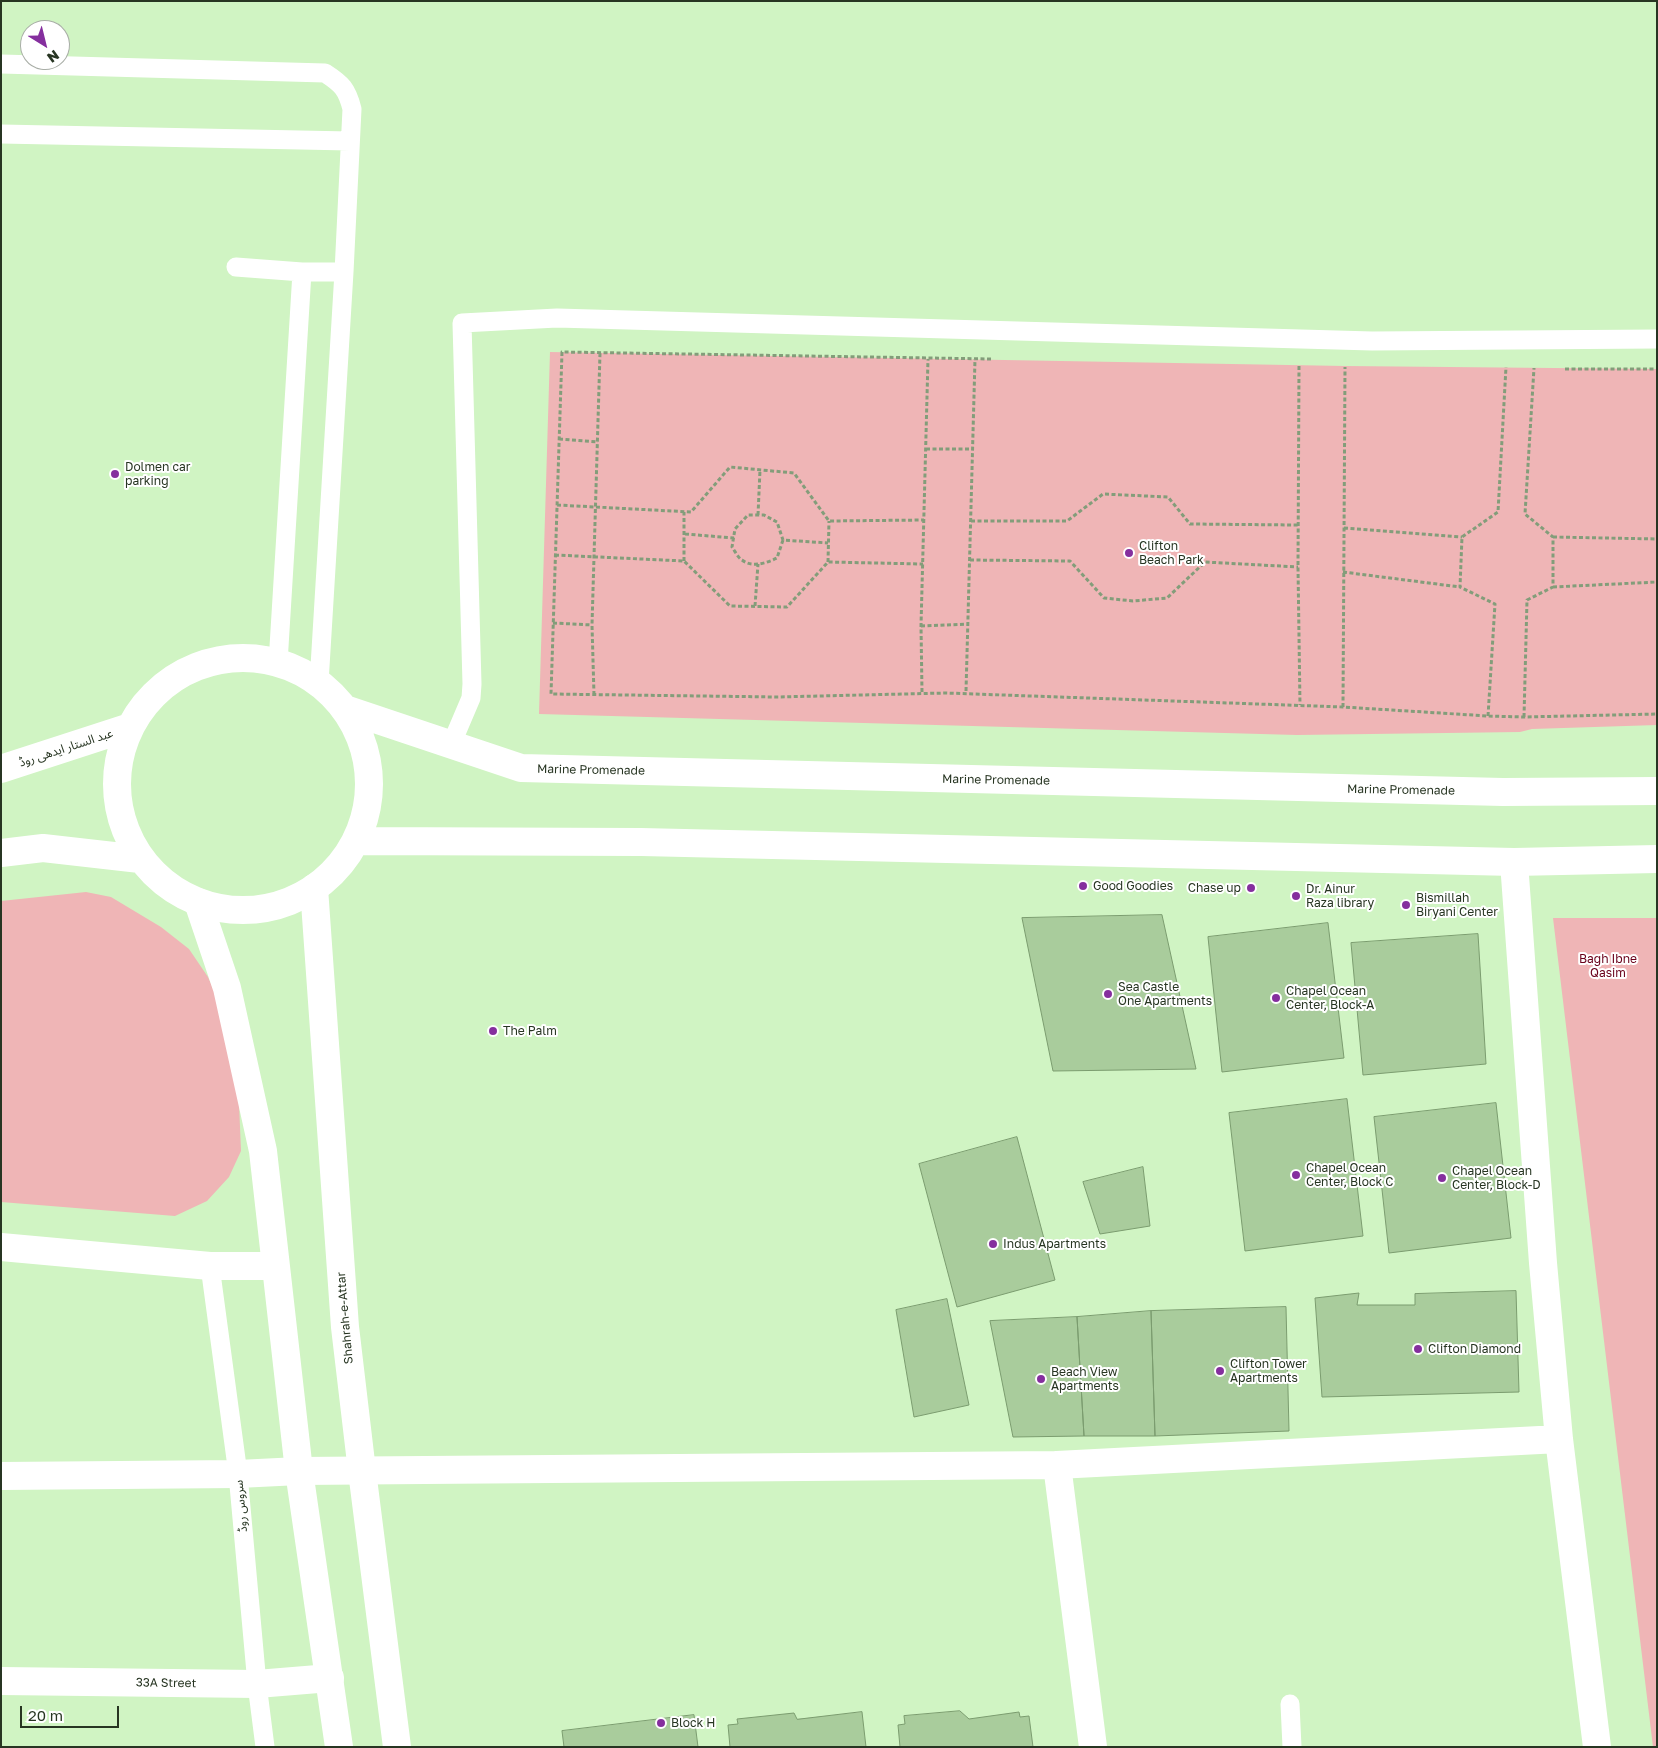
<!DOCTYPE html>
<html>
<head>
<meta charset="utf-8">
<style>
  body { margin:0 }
  #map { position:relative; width:1658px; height:1748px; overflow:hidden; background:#d0f4c3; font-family:"Golos Text",sans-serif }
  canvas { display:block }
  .frame { position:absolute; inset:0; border:2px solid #273522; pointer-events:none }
  .north { position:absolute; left:20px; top:20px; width:50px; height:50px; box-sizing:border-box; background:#fff; border:1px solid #a9aea7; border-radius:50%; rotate:144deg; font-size:14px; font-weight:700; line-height:20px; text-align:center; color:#273522 }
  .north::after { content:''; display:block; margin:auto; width:18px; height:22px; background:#852f9e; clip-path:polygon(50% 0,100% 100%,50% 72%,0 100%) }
  .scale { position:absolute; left:20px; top:1706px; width:99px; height:22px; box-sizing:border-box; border:2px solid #273522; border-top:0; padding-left:6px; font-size:15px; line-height:18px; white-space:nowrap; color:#273522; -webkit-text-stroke:4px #fff; paint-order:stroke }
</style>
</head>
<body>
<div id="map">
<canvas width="1658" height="1748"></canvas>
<div class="frame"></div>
<div class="north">N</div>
<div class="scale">20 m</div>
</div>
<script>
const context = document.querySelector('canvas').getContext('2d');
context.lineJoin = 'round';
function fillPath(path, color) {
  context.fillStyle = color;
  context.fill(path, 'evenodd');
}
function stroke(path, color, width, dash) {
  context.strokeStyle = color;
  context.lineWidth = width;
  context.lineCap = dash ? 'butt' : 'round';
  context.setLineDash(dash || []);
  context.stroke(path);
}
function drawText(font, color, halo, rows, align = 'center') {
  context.font = font + ' "Golos Text","Noto Sans Arabic",sans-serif';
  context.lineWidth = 4;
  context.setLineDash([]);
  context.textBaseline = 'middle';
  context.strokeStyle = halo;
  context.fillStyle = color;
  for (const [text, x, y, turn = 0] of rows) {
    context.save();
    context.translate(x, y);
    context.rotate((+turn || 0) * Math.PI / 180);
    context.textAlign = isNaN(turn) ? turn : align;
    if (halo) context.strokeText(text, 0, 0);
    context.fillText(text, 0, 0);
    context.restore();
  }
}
const green = new Path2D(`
  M550,352L1345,366L1657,369V725L1532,729L1520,732L1297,735L539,714Z
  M86,892L111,897L161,927L189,949L208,977L225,1014L239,1103L241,1151L229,1177L207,1201L175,1216L1,1202V901Z
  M1553,918H1657V1747H1653Z`);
const building = new Path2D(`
  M1162,915L1196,1069L1053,1071L1022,918Z
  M1328,923L1344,1058L1222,1072L1208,937Z
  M1478,934L1486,1064L1363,1075L1351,943Z
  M1347,1099L1363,1236L1245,1251L1229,1113Z
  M1496,1103L1511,1238L1389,1253L1374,1117Z
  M1017,1137L1055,1280L957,1307L919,1164Z
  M1143,1167L1150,1226L1100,1234L1083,1182Z
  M1516,1291L1519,1392L1322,1397L1315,1298L1359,1293L1357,1305H1415V1294Z
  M947,1299L969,1405L914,1417L896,1310Z
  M1286,1307L1289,1431L1155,1436L1151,1311Z
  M1151,1311L1155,1436H1084L1077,1317Z
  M1077,1317L1084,1436L1013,1437L990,1321Z
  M960,1711L969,1719L1019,1712L1020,1717L1029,1716L1033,1747H900L898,1725L905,1724L904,1716Z
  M862,1712L866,1747H730L728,1725L738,1724L737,1719L794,1713L797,1719Z
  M694,1715L698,1747H564L562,1731Z`);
const path = new Path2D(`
  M991,359L562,352L551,694L777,697L946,693L1343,707L1488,716L1524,717L1657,714
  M1299,366L1298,567L1300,705
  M1565,369H1657
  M559,439L598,442
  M926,449H972
  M557,505L691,512L730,467L794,473L829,521L924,520
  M758,515L760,470
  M971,521H1067L1103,494L1168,497L1190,524L1298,525
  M1344,528L1462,537
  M685,534L734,538
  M1553,537L1657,539
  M783,540L777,558C767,563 752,568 742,560C738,558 735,551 732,547L735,529L748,515H764L777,522L783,540L828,543
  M555,555L684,561L730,606L787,607L828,562L923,564
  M970,560L1070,561L1104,598L1133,601L1167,598L1205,562L1298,567
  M684,561V512
  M828,562L829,521
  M1343,572L1460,587
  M1553,587L1657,582
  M755,606L758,564
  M553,623L592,625
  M921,626L969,624
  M966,691L975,359
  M922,692L921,626L928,359
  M594,695L592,625L600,353
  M1343,707L1345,367
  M1488,716L1495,604L1460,587L1462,537L1498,512L1506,367
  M1524,717L1527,600L1553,587V537L1525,514L1534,368`);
const lane = new Path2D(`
  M1,64L325,73C342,84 347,89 352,109L344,272
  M1,134L350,141
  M236,267L302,272H344L319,683
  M278,663L302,272
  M451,745L471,698L472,684L462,323L557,318L1372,341L1657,339
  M210,1266L238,1474L257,1684L265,1747
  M1290,1704L1292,1747`);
const street = new Path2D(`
  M1514,862L1543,1263L1559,1439L1597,1747
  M1057,1465L1093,1747
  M1,1476L238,1474L299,1471L1057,1465L1559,1439
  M1,1681L257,1684L330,1678`);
const secondary = new Path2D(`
  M314,888L345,1327L362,1471L397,1747
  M198,902L227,988L263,1151L299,1471L339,1747
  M1,1247L210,1266H275`);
const primary = new Path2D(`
  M117 784a126 126 0 1 1 252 0a126 126 0 1 1-252 0Z
  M345,709L521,768L1503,792L1657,791
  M1,769L130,727
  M356,841L641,842L1514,862L1657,859
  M1,853L43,848L140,859`);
const markers = [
  [115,474,5,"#852f9e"],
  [1129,553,5,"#852f9e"],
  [1083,886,5,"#852f9e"],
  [1251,888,5,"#852f9e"],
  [1296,896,5,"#852f9e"],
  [1406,905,5,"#852f9e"],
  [1108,994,5,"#852f9e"],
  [1276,998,5,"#852f9e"],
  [493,1031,5,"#852f9e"],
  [1296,1175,5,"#852f9e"],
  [1442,1178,5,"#852f9e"],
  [993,1244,5,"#852f9e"],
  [1418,1349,5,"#852f9e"],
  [1220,1371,5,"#852f9e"],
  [1041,1379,5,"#852f9e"],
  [661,1723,5,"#852f9e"]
];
const poiNames = [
  ["Dolmen car",125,467],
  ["parking",125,481],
  ["Clifton",1139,546],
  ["Beach Park",1139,560],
  ["Good Goodies",1093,886],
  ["Chase up",1241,888,"right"],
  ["Dr. Ainur",1306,889],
  ["Raza library",1306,903],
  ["Bismillah",1416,898],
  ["Biryani Center",1416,912],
  ["Sea Castle",1118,987],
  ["One Apartments",1118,1001],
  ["Chapel Ocean",1286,991],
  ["Center, Block-A",1286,1005],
  ["The Palm",503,1031],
  ["Chapel Ocean",1306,1168],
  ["Center, Block C",1306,1182],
  ["Chapel Ocean",1452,1171],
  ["Center, Block-D",1452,1185],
  ["Indus Apartments",1003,1244],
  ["Clifton Diamond",1428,1349],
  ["Clifton Tower",1230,1364],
  ["Apartments",1230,1378],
  ["Beach View",1051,1372],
  ["Apartments",1051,1386],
  ["Block H",671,1723]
];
const streetNames = [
  ["عبد الستار ایدھی روڈ",66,748,-18],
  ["Marine Promenade",591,770,1],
  ["Marine Promenade",996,780,1],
  ["Marine Promenade",1401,790,1],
  ["Shahrah-e-Attar",345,1318,-95],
  ["سروس روڈ",241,1506,-95],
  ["33A Street",166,1683,1]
];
const parkNames = [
  ["Bagh Ibne",1608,959],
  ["Qasim",1608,973]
];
fillPath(green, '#efb5b6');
fillPath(building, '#a9cc9c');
stroke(building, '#7b9c6f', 1);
stroke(path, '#839d7a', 3, [4, 2.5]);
stroke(lane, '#fff', 19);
stroke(street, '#fff', 28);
stroke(secondary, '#fff', 28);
stroke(primary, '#fff', 28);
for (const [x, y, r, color] of markers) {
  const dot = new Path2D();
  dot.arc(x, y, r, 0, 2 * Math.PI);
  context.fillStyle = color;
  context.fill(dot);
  stroke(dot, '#fff', 2);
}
drawText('12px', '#273522', '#fff', poiNames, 'left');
drawText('12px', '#273522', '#fff', streetNames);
drawText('12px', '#69001a', '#fff', parkNames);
</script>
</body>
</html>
